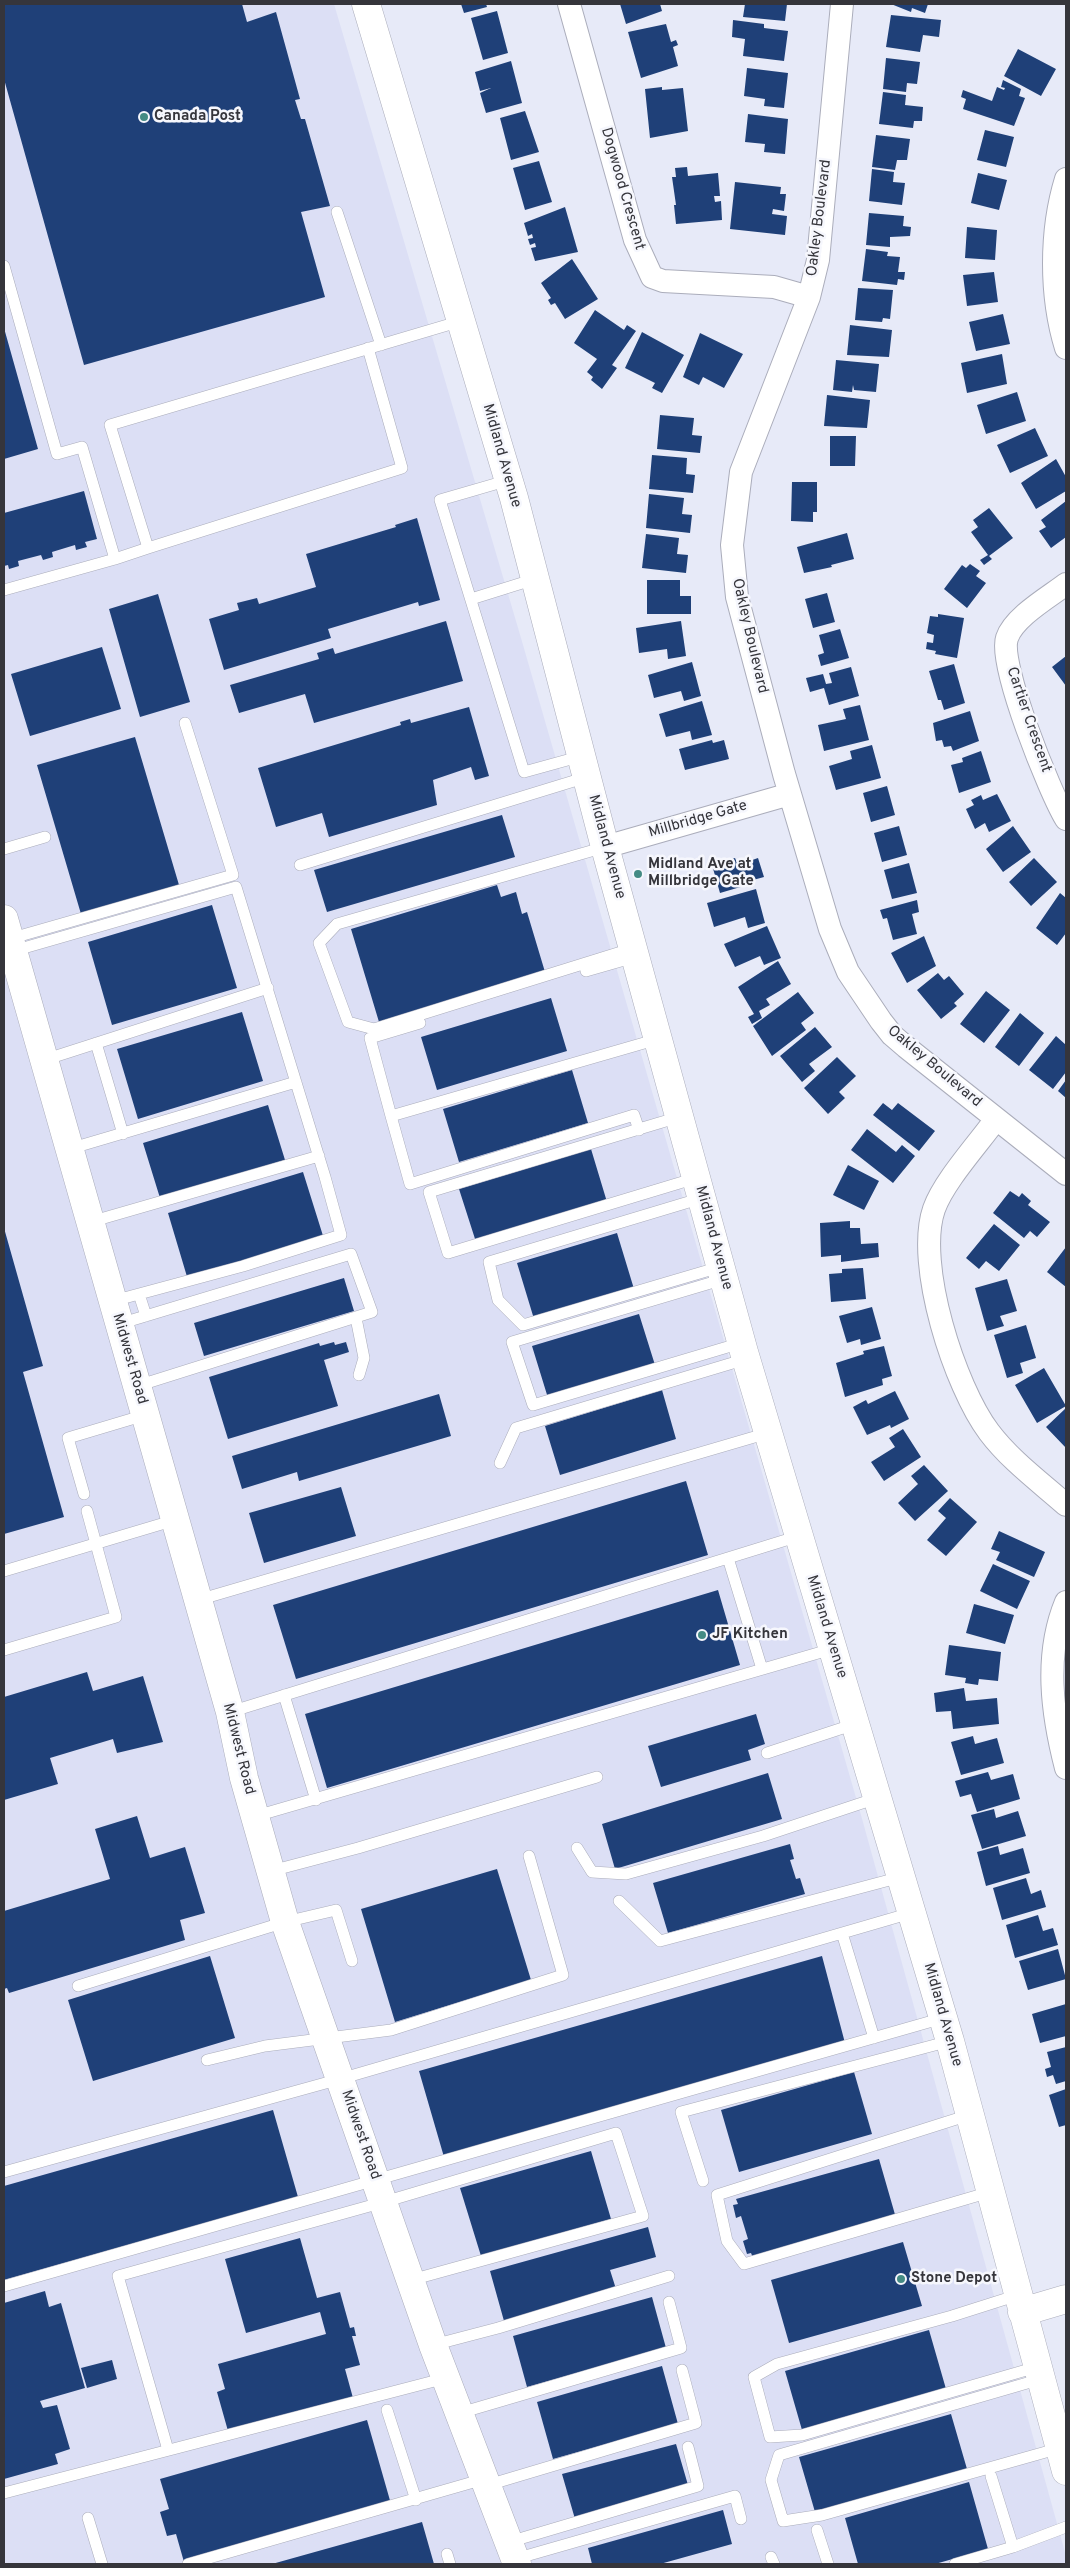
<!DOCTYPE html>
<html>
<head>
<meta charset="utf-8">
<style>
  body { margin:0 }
  #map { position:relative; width:1070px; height:2568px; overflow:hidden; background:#e7eaf8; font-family:Overpass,sans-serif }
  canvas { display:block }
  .frame { position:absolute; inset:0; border:5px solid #35353b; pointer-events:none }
</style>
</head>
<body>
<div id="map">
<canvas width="1070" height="2568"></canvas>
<div class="frame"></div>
</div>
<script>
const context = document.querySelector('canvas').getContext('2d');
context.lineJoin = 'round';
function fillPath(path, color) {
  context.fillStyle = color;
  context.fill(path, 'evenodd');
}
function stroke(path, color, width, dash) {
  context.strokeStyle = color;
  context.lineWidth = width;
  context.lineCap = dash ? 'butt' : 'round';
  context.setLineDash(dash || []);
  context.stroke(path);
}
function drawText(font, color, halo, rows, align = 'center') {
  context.font = font + ' Overpass,sans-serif';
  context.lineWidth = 5;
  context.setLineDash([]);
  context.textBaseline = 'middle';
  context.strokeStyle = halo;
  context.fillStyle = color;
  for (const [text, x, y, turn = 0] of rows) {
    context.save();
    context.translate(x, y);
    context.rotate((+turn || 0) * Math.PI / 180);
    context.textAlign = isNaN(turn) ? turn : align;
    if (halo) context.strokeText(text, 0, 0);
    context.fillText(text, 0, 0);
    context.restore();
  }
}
const built = new Path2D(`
  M4,4H334L521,638L861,1815L1066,2556V2564H4Z`);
const building = new Path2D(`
  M4,4H242L247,22L276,12L300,99L295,100L301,119H305L330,206L301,212L325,297L84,365L4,79Z
  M461,4H486L487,7L464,13Z
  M620,4H660L662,11L626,24Z
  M745,4H787L785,21L743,17Z
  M891,4H928L925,13L912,8L911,12Z
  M497,11L508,53L483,60L471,18Z
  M891,15L941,20L939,37L923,35L920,52L886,47Z
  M733,20L764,24V28L788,31L784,61L743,56L745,39L732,37Z
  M666,24L671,42L676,40L678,45L673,47L678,66L641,78L628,32Z
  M1018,49L1056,69L1041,96L1004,76Z
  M886,58L920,62L917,84L907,83L906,92L883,89Z
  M511,61L522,103L486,113L480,93L491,88L480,91L475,72Z
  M747,68L788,73L784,108L764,106L765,99L744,96Z
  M1003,80L1021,89L1019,96L1025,98L1014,126L963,109L966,99L961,97L963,90L992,101L997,87L1004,90L1005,88L1001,87Z
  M662,87V90L683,88L688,131L650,138L645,89Z
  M883,92L906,95L905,105L923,107L922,121H914L913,128L879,124Z
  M525,111L539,152L511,160L500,118Z
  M748,114L788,119L785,154L764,152L765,144L745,142Z
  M985,130L1014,137L1006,167L977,160Z
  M876,135L910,139L907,160H897L895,170L872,167Z
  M539,161L552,202L525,210L513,168Z
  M687,167L688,176L718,173L720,196H714L715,202L721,201L722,220L676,224L674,205H676L672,177H676L675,168Z
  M872,169L894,172L893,182L905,183L902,205L869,201Z
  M978,173L1007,180L999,210L971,203Z
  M735,182L781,187L780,194H786L784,211L773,209L772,214L787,216L785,235L730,229Z
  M565,207L578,252L535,261L531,248L536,247L535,243L530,245L528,239L533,238L532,234L528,236L524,223Z
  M869,213L904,216L903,226L911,227L910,236L890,237V247L866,245Z
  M967,227L997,230L995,260L965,258Z
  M866,249L888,252L887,256L900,257L898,272H905L904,280L898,279L897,285L862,281Z
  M572,259L598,299L565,319L555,303L551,305L548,300L551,298L541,283Z
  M994,272L998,302L967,306L963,275Z
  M858,288L893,290L890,319L883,318L882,322L855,320Z
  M595,310L624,330L627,325L636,331L612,365L617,368L602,389L591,380L593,377L587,372L597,359L574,343Z
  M1003,314L1010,344L976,351L969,322Z
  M850,325L892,330L889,357L847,355Z
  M4,328L38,449L4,459Z
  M642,332L684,355L662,393L652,388L655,383L625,368Z
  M700,333L743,354L724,388L703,377L699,385L683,377Z
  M1002,354L1007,384L967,393L961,363Z
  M836,360L879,364L876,392L854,390L853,385L852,392L833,390Z
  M1017,392L1026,421L986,434L977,405Z
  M827,395L870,400L867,428L824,426Z
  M660,415L694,418L692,435L702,436L700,453L657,449Z
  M1035,428L1048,456L1010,473L997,445Z
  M830,436H856L855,466H830Z
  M652,455L687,458L686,474L695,475L693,493L649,489Z
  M1056,459L1066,477V491L1036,509L1021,483Z
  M792,482H817V512H813V522L791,521Z
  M84,491L97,539L85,542L87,547L76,550L75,545L52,552L53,557L43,560L41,555L18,561L19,566L9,569L8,565L4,566V513Z
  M649,494L684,498L682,514L692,515L690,533L646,528Z
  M1066,501V537L1051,548L1039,531L1046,527L1041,520Z
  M989,508L1013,538L989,556L992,559L984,565L980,560L988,555L971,532L978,527L973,520Z
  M417,518L440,600L419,606L418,602L328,629L331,638L224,670L209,619L239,610L237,603L257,598L259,604L316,587L306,554L396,527L395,525Z
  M847,533L854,559L831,565L832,567L804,573L797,547Z
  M646,534L679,538L677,554L688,555L686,573L642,568Z
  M970,564L980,571L976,576L986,583L967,608L944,589L962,565L966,568Z
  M647,580H680V596H691V614H647Z
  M827,593L835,622L813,628L805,599Z
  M158,594L190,702L140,717L109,609Z
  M938,614L964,618L957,658L935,654L936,651L926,649L927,642L933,643L934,635L927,633L930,616L938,617Z
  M446,621L463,681L314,723L305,694L239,713L230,685L319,659L317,653L333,648L335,654Z
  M681,621L686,656L668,659L667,649L639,653L636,628Z
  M840,629L849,658L821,666L818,655L824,653L819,635Z
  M102,647L121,709L30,736L11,674Z
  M1066,656V686L1052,667Z
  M692,662L701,696L684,701L681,691L654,698L648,675Z
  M954,664L965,703L944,710L941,700H938L929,671Z
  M851,667L859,696L829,705L824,688L810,692L806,678L823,674L826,684L832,683L829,673Z
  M702,701L712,735L692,740L690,731L666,737L659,714Z
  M860,705L869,740L824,751L818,725L846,719L843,709Z
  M469,707L489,776L475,780L471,767L433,780L437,805L329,837L322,813L276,827L258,768L401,725L400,722L410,719L411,723Z
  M970,711L979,741L953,751L951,746L944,747L942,740L936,741L933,723Z
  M135,737L179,885L81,914L37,765Z
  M712,740L713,743L724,740L729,759L685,770L679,749Z
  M872,745L881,778L836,790L829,766L852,759L850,751Z
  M981,751L991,782L959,793L951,765L963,762L962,758Z
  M887,786L895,815L871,822L863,793Z
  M997,794L1011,821L989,832L985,823L975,829L966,809L974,805L971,800L981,795L983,800Z
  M502,815L515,857L327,912L314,870Z
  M899,826L907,855L882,862L874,833Z
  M1013,826L1031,852L1003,872L986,849Z
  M735,858L738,865L758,858L764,877L753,880L754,883L720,893L712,865Z
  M1034,858L1057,882L1031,906L1009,882Z
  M909,863L917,893L892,899L884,870Z
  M497,885L501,897L516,892L522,914L527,912L545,972L379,1022L351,929Z
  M756,889L765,923L748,928L745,917L714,927L707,903Z
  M1060,893L1066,898V933L1057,945L1036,928Z
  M917,900L919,912L912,914L917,934L893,940L887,918L883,919L880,910Z
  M212,905L237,988L112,1025L88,942Z
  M767,926L781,958L764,965L760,956L735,967L724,944Z
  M924,936L936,966L907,983L891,953Z
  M778,961L791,984L766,999L770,1005L759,1011L762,1018L752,1024L748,1017L754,1014L738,987Z
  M938,973L944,980L949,976L964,994L954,1003L957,1006L941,1019L917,990Z
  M986,991L1010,1010L984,1043L960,1024Z
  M798,992L814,1013L801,1023L806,1030L772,1056L753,1026Z
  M551,998L567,1051L437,1090L421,1037Z
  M242,1012L263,1081L138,1119L117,1049Z
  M1020,1013L1044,1033L1019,1066L995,1047Z
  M815,1027L832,1047L809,1064L815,1071L802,1082L780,1056Z
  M1056,1036L1066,1045V1072L1053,1089L1029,1070Z
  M837,1057L856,1076L839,1092L845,1098L828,1114L804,1088Z
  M572,1070L588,1123L459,1162L443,1109Z
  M1066,1080V1098L1058,1091Z
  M883,1103L892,1110L898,1103L935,1131L919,1151L873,1115Z
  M268,1105L285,1160L160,1198L143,1143Z
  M867,1129L896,1152L902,1145L915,1156L893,1183L851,1150Z
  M591,1149L607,1202L476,1242L459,1189Z
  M848,1165L879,1181L864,1210L833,1195Z
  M303,1172L324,1239L188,1280L168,1213Z
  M1010,1191L1019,1197L1022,1193L1031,1201L1028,1205L1050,1222L1037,1237L1030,1231L1024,1238L993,1213Z
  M850,1221V1228H860L861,1244L878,1243L879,1257L841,1262V1255L821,1257L820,1223Z
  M994,1224L1020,1245L999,1271L986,1261L979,1269L966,1258Z
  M4,1228L43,1366L23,1372L64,1517L4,1534Z
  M617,1233L634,1289L534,1319L517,1263Z
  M1066,1247V1287L1047,1272Z
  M863,1268L866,1299L831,1302L829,1274L842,1273V1269Z
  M344,1278L354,1311L204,1356L194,1323Z
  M1007,1279L1017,1311L1000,1316L1004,1326L987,1331L975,1288Z
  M872,1307L881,1339L861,1345L860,1339L847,1343L839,1316Z
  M639,1314L655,1365L548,1398L532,1346Z
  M1026,1325L1036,1358L1020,1363L1023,1373L1007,1378L994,1335Z
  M334,1342L335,1345L346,1342L349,1352L324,1360L338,1406L228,1439L209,1377L319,1343L320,1346Z
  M884,1346L892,1376L882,1379L883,1385L845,1397L836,1363L864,1354L863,1351Z
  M1044,1368L1066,1406L1037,1423L1015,1385Z
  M662,1390L676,1439L560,1475L545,1426Z
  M895,1391L909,1419L891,1428L890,1425L867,1435L853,1407L866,1400L868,1404Z
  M439,1394L451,1436L299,1481L297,1472L242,1489L232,1456Z
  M1066,1408V1448L1046,1427Z
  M903,1429L921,1457L884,1481L871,1462L895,1447L889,1438Z
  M924,1465L948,1491L915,1521L898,1503L918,1484L911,1476Z
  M686,1481L708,1555L296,1679L273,1605Z
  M341,1487L356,1536L264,1563L249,1513Z
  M950,1498L977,1522L946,1556L927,1540L946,1518L938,1511Z
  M999,1531L1045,1552L1034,1577L996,1560L1000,1552L991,1549Z
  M993,1564L1030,1581L1017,1609L980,1591Z
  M718,1590L740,1665L327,1788L305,1714Z
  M974,1604L1014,1615L1005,1644L966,1633Z
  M949,1645L1001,1652L998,1681L979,1679L978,1685L965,1683L966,1678L945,1675Z
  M87,1672L93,1691L143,1676L163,1742L117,1753L113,1739L50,1758L58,1784L4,1800V1697Z
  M964,1688L966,1701L997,1698L999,1724L953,1729L951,1711L936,1712L934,1693Z
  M756,1714L765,1744L748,1750L751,1760L661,1787L648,1746Z
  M973,1736L975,1744L997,1738L1004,1763L961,1775L951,1742Z
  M988,1772L991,1780L1013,1774L1020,1799L977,1812L971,1794L960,1797L955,1781Z
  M768,1773L782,1819L615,1869L602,1824Z
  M994,1809L996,1818L1018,1811L1026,1836L982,1849L971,1815Z
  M137,1816L150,1858L185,1847L205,1913L180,1920L185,1940L9,1993L7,1988L4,1989V1911L110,1879L95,1829Z
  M790,1844L794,1859L790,1860L796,1879L800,1878L805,1894L668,1933L653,1883Z
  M998,1846L1000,1855L1023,1848L1030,1873L986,1886L977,1852Z
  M497,1869L531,1980L395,2022L361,1909Z
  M1026,1878L1031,1894L1041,1890L1046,1907L1002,1920L993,1888Z
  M1038,1915L1043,1931L1053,1928L1058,1945L1015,1958L1006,1925Z
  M1058,1949L1066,1979L1028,1990L1019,1961Z
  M210,1956L235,2038L93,2081L68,2000Z
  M822,1956L845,2043L444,2157L419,2071Z
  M1066,2004V2036L1040,2043L1032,2014Z
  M1066,2047V2081L1056,2084L1053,2075L1047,2077L1045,2069L1051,2067L1047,2052Z
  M854,2072L872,2134L739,2172L721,2110Z
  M1066,2089V2125L1059,2127L1049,2095Z
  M273,2110L298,2197L4,2280V2186Z
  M591,2151L611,2219L481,2256L460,2188Z
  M879,2159L896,2218L753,2258L751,2253L747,2254L743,2241L748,2239L741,2216L736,2218L733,2205L738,2204L736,2199Z
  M648,2227L656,2257L610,2270L616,2289L504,2321L490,2271Z
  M300,2238L317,2298L340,2292L350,2328L354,2327L356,2336H352L360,2365L345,2369L353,2398L228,2431L217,2392L225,2389L218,2364L326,2334L320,2312L246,2333L225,2259Z
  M903,2242L922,2306L789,2343L771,2280Z
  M45,2291L49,2307L61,2303L85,2388L40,2401L43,2408L57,2405L70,2449L55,2454L58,2464L4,2479V2303Z
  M652,2297L666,2348L527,2387L513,2336Z
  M929,2330L946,2389L802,2430L785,2371Z
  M112,2360L117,2379L87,2388L81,2368Z
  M662,2366L678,2424L553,2459L537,2402Z
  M951,2414L967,2469L815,2512L799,2457Z
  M367,2420L391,2504L184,2562L176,2534L167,2536L160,2512L169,2509L160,2479Z
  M676,2444L688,2485L575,2519L562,2474Z
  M969,2482L988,2549L935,2564H858L845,2518Z
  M723,2510L732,2544L660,2564H592L588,2548Z
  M422,2522L434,2564H272Z`);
const lane = new Path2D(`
  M337,212L381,345
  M4,266L57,454L82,447L115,559L4,590
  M368,348L402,468L148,548L110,425L461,321
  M509,480L440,500L524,772L582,756
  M115,559L148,548
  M471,599L535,579
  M605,847L337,924L319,943L348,1022L374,1029L634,948
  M4,849L45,837
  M300,865L587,777
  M9,939L233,875L185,723
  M13,951L236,887L325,1177L341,1235L243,1266L113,1301
  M586,971L635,957
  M420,1023L370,1038L391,1116L658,1039
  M96,1043L123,1134
  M44,1060L268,988
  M391,1116L410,1184L634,1115L639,1130
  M679,1117L429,1192L448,1253L696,1178
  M69,1149L296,1082
  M702,1198L489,1262L498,1300L523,1325L720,1267
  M90,1222L319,1156
  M724,1279L512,1342L533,1405L741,1343
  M139,1294L146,1316
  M356,1318L364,1358L359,1375
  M119,1324L351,1254L372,1312L137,1386
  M500,1463L516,1428L746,1359
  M84,1494L68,1438L145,1415
  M728,1558L762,1669
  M4,1571L175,1520
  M198,1600L768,1433
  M4,1650L116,1617L87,1511
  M284,1695L316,1800
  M230,1712L799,1536
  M767,1753L855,1724
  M256,1816L832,1649
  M577,1848L592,1872L626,1874L763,1836L877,1798
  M271,1871L358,1848L597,1777
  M619,1901L660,1941L901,1877
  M842,1933L874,2038
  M78,1986L285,1922L336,1910L352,1961
  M207,2060L265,2046L391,2030L563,1975L529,1856
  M969,2115L717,2195L727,2241L744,2264L990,2192
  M4,2172L340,2079L911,1913
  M703,2181L681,2112L950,2041
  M4,2286L943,2018
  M1018,2295L952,2316L777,2364L754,2377L770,2437L802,2435L1037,2367
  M433,2345L498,2328L669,2276
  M1041,2379L779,2455L771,2480L783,2521L822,2515L1060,2448
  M387,2410L416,2500
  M460,2413L681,2348L669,2302
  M168,2450L118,2276L384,2202L616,2133L643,2216L411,2280
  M991,2476L1013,2547L1066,2527
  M488,2485L696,2423L682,2370
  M4,2493L446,2378
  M88,2518L102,2564
  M817,2530L828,2564
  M509,2542L698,2486L688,2447
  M447,2554L450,2564
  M771,2557L774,2564
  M515,2559L735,2496L741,2519
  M188,2564L484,2479
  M955,2564L1013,2547`);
const street = new Path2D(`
  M569,4L635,240L652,277L663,281L774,287L809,297
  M842,4L818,260L809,297L741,472L732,545L737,597L784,774L830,929L848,972L881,1021L892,1035L906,1047L1066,1174
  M1066,179C1050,231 1050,296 1066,348
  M1066,584C1049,597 1014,617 1007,638C998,664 1050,793 1066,819
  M605,847L790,794
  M996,1119C978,1144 944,1181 934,1209C915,1264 955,1387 989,1432C1010,1460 1040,1482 1066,1505
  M1066,1602C1044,1655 1052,1714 1066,1768`);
const secondary = new Path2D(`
  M366,4L514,498L605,847L744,1352L950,2041L1066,2471
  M4,919L230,1712L244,1778L285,1922L433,2345L517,2564
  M1022,2312L1066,2299`);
const markers = [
  [144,117,5,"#448b84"],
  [638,874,5,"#448b84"],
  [702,1635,5,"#448b84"],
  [901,2279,5,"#448b84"]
];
const poiNames = [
  ["Canada Post",154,117],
  ["Midland Ave at",648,865],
  ["Millbridge Gate",648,882],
  ["JF Kitchen",712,1635],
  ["Stone Depot",911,2279]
];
const streetNames = [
  ["Dogwood Crescent",622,189,74],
  ["Oakley Boulevard",820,218,-83],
  ["Midland Avenue",501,456,74],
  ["Oakley Boulevard",749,636,77],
  ["Cartier Crescent",1028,720,71],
  ["Millbridge Gate",698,820,-16],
  ["Midland Avenue",606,847,75],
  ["Oakley Boulevard",934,1067,40],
  ["Midland Avenue",713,1238,75],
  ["Midwest Road",129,1359,74],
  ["Midland Avenue",826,1627,73],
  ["Midwest Road",238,1749,76],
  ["Midland Avenue",942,2015,74],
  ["Midwest Road",360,2135,71]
];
fillPath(built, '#dcdff5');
fillPath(building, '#1f4078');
stroke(lane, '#abadbb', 12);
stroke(street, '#abadbb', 24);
stroke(secondary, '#abadbb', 29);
stroke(lane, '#fff', 11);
stroke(street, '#fff', 22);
stroke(secondary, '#fff', 28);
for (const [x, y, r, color] of markers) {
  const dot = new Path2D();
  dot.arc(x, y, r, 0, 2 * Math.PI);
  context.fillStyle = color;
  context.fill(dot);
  stroke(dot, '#f6f7fd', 2);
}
drawText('bold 15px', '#35353b', '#f6f7fd', poiNames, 'left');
drawText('15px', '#35353b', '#f6f7fd', streetNames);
</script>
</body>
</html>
